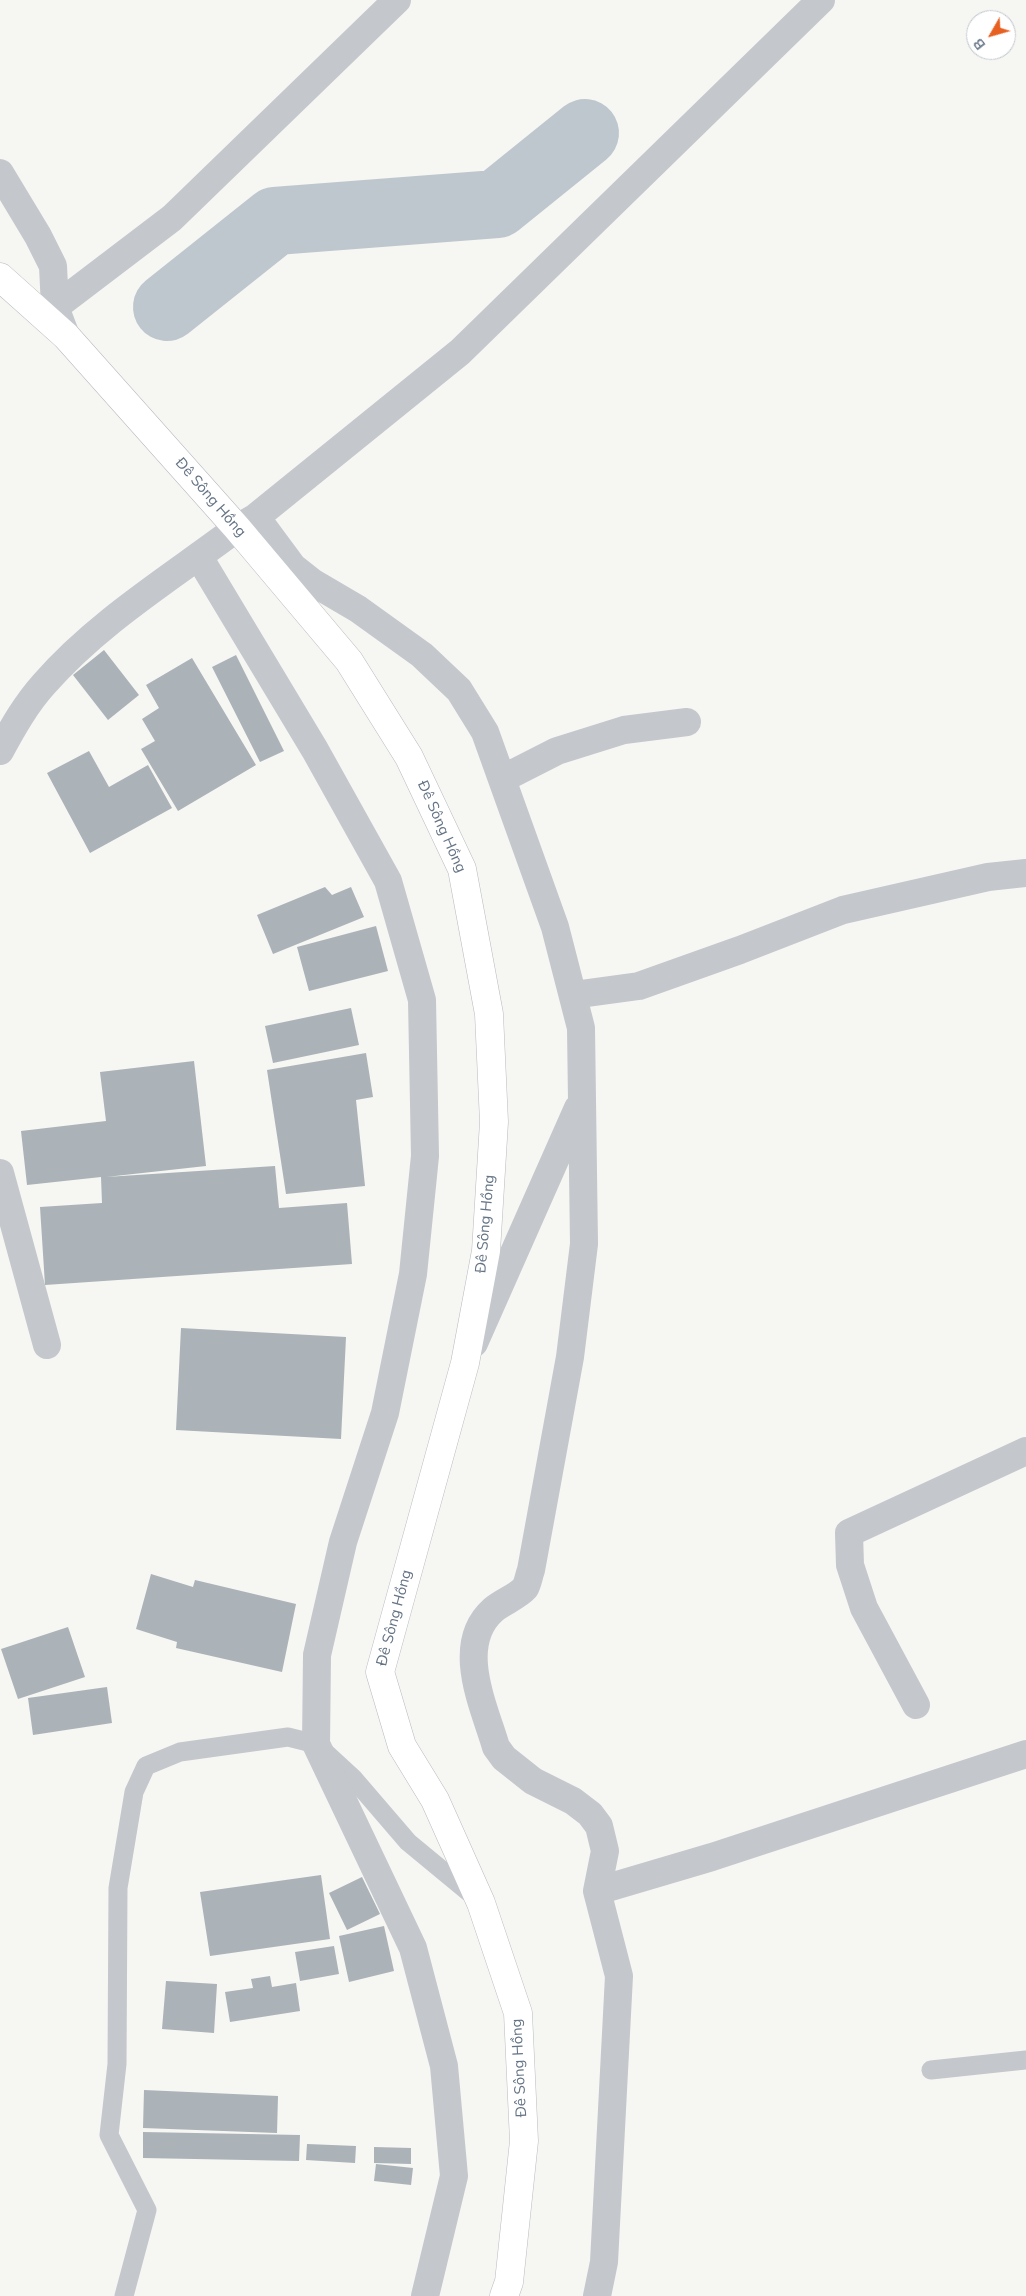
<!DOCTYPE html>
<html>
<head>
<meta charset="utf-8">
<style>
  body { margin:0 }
  #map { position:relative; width:1026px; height:2296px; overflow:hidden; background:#f6f6f3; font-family:"Nunito Sans",sans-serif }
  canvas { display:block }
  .north { position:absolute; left:966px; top:10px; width:50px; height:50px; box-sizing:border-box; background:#fff; border:1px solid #c1c7ce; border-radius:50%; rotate:232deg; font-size:14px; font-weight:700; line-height:20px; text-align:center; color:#657485 }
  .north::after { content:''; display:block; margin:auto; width:18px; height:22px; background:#e76022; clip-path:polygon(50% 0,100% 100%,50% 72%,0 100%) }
</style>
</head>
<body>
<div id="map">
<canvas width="1026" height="2296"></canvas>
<div class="north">B</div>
</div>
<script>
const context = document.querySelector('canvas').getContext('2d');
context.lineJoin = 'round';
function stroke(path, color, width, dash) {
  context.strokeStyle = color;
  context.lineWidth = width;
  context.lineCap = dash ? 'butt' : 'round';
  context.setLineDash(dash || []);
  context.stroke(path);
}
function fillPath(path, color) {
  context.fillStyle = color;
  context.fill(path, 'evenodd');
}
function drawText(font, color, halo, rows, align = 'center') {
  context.font = font + ' "Nunito Sans",sans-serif';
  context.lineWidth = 5;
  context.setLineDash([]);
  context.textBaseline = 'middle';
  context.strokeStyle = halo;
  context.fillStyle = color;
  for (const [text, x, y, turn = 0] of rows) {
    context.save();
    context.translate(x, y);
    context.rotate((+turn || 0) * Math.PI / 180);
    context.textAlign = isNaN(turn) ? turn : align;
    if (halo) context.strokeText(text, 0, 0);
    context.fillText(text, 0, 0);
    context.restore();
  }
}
const river = new Path2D(`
  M167,307L275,221L497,204L585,133`);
const building = new Path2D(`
  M104,650L139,695L108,720L73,675Z
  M236,655L284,751L260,762L212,667Z
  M192,658L256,765L178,811L141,749L155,741L142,719L159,708L146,685Z
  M89,751L109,787L148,765L172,808L90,853L47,773Z
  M325,887L332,895L351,887L364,917L273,954L257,915Z
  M376,926L388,971L309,991L297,947Z
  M351,1008L359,1045L273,1063L265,1026Z
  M366,1053L373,1097L356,1100L365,1186L286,1194L267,1070Z
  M194,1061L206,1166L106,1177L275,1166L279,1208L347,1203L352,1264L45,1285L40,1207L102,1203L101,1177L27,1185L21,1131L106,1121L100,1072Z
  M181,1328L346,1337L341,1439L176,1430Z
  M151,1574L193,1587L195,1580L296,1604L282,1672L176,1648L177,1642L136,1629Z
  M68,1627L85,1677L18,1699L1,1649Z
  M107,1687L112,1723L33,1735L28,1698Z
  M321,1875L330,1939L210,1956L200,1892Z
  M362,1877L380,1914L347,1930L329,1893Z
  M384,1926L394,1971L349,1982L339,1936Z
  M334,1946L339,1974L300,1981L295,1952Z
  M270,1976L272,1987L296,1983L300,2011L230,2022L225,1992L253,1988L251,1979Z
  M166,1981L217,1984L214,2033L162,2029Z
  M144,2090L278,2096L277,2133L143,2128Z
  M143,2132L300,2135L299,2161L143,2158Z
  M307,2144L356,2146L355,2163L306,2160Z
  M374,2147L411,2148V2164L374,2163Z
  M376,2164L413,2168L411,2185L374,2181Z`);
const service = new Path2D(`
  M931,2070L1026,2060
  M124,2296L147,2210L109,2135L117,2064L118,1888L134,1792L146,1766L180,1752L288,1737L316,1744L353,1778L408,1842L477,1899`);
const minor = new Path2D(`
  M0,173L38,236L53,266L55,307
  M66,336L55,307L172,218L397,0
  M256,517L293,567L312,582L358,609L422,655L459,690L485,732L555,927L581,1028L584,1244L570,1357L531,1570C529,1575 528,1583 525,1588C517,1597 502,1602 493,1610C454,1645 484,1706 496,1747L504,1758L533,1781L573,1801L590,1814L599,1826L605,1851L597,1891L619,1976L604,2262L597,2296
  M199,557L315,750L388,881L422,1000L425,1156L413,1274L385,1413L343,1542L317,1655L316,1744L413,1948L444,2066L454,2176L425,2296
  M0,751C13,727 26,704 44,684C98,622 172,577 237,528L256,517L460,352L821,0
  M502,779L557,751L624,730L687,722
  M573,995L639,986L740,950L843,910L988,877L1026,873
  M0,1173L47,1345
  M474,1343L578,1108
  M916,1705L864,1608L850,1565L849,1533L1026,1451
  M597,1891L712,1857L1026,1754`);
const primary = new Path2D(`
  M0,277L66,336L237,528L349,661L409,757L462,869L489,1014L494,1122L486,1251L465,1363L380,1672L402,1746L435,1800L481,1903L518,2013L524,2141L509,2282L504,2296`);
const streetNames = [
  ["Đê Sông Hồng",210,498,49],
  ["Đê Sông Hồng",441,827,66],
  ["Đê Sông Hồng",486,1224,-85],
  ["Đê Sông Hồng",395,1618,-75],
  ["Đê Sông Hồng",520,2068,-93]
];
stroke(river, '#bec7cd', 68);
fillPath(building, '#abb2b8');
stroke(primary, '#b7bbbf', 29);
stroke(service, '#c4c7cb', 19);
stroke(minor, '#c4c7cb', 28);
stroke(primary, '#fff', 28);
drawText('15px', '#657485', '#fff', streetNames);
</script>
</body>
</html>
